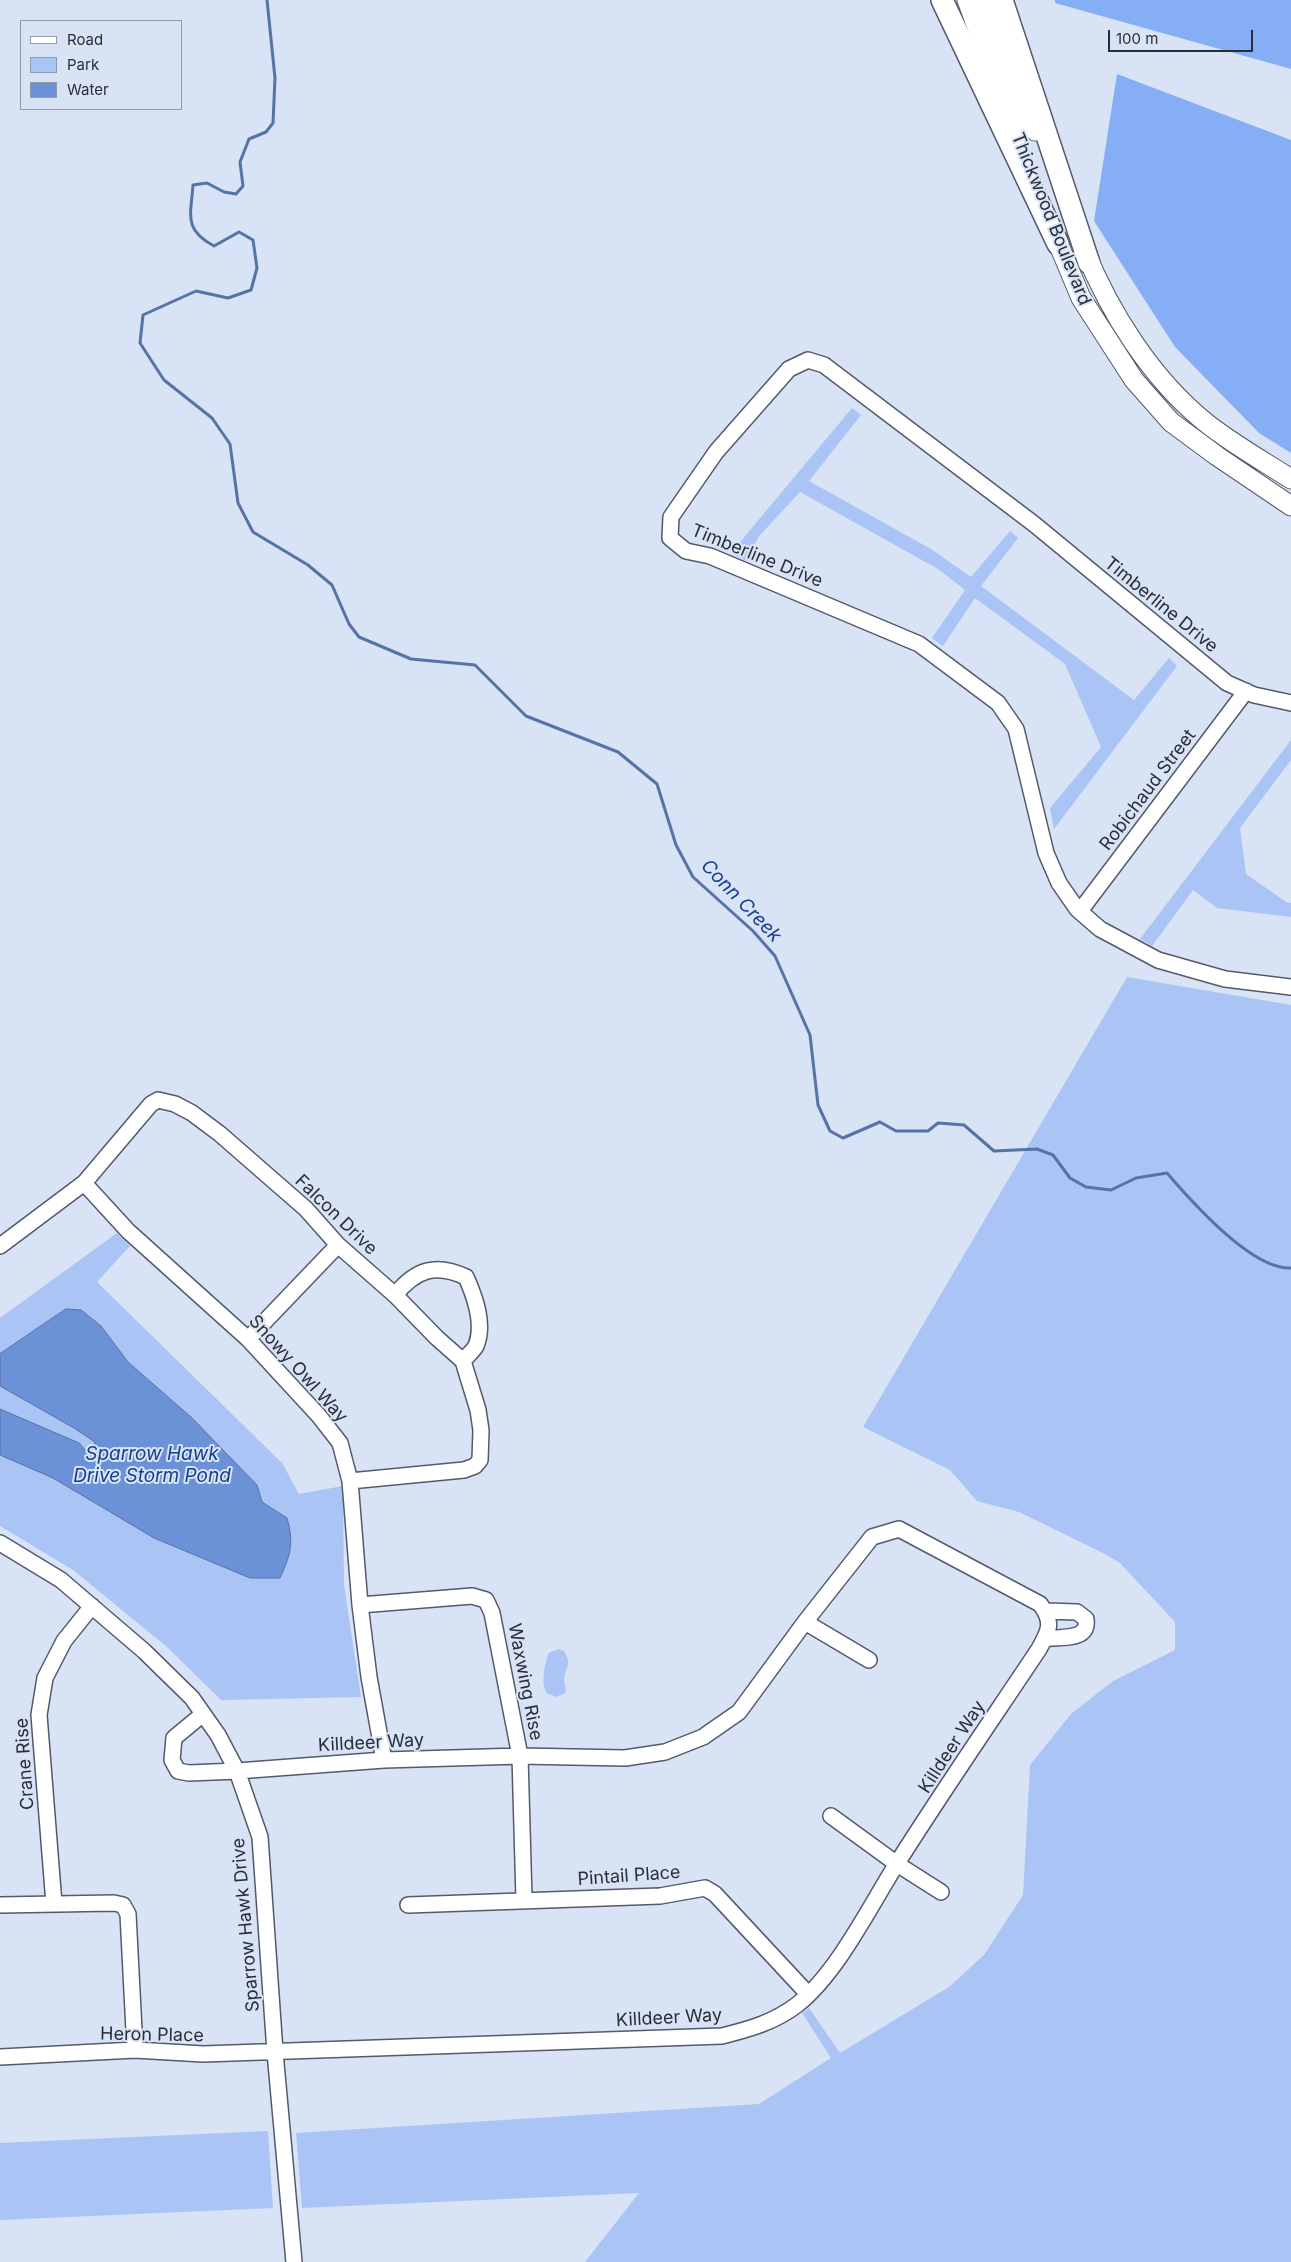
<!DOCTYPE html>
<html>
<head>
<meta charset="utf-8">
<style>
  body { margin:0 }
  #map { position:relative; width:1291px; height:2262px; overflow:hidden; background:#d8e3f6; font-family:Inter,sans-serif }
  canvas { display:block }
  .legend { position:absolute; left:20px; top:20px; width:162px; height:90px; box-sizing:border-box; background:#d8e3f6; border:1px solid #929aa9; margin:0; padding:6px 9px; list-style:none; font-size:15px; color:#292d35 }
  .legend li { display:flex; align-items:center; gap:10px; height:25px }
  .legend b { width:25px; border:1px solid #929aa9 }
  .scale { position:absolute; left:1108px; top:30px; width:145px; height:22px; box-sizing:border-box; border:2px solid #292d35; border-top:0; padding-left:6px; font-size:15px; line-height:18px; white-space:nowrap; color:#292d35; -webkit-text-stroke:4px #d8e3f6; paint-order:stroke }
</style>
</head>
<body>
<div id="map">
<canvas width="1291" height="2262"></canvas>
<ul class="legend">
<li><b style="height:6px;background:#fff"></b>Road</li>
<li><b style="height:14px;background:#a9c4f5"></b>Park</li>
<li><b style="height:14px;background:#6b91d6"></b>Water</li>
</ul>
<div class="scale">100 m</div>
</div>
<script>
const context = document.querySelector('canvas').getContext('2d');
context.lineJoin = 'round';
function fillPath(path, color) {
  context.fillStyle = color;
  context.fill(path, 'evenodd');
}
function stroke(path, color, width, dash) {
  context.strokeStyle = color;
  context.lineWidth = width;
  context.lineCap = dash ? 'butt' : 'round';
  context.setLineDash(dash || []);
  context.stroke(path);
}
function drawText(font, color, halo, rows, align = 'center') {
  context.font = font + ' Inter,sans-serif';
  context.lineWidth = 4;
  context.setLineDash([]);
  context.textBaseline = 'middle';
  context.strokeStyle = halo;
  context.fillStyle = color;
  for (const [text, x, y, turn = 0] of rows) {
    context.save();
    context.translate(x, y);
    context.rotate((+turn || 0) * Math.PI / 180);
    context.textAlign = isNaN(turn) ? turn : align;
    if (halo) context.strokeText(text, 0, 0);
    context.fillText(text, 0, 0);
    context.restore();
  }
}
const green = new Path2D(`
  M852,408L861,415L809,481L931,549L971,577L1010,531L1018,538L981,586L1134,700L1169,658L1177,666L1054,829L1050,808L1101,747L1065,664L975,598L943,646L932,638L965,590L938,569L800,492L760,535L745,560L731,553Z
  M1291,740V760L1240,828L1246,874L1286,902L1291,903V917L1217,908L1193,890L1152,946L1140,939Z
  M1127,977L1291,1005V2262H585L639,2193L302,2208L296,2133L759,2104L831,2058L802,2013L809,2008L840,2053L949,1987L984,1955L1023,1895L1030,1765L1071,1714L1113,1681L1175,1650V1622L1120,1563L1103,1553L1019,1512L977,1501L950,1470L863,1427Z
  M117,1233L130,1246L97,1282L282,1463L299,1494L343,1486L344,1585L361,1697L221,1700L167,1647L73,1570L0,1526V1318Z
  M559,1649L564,1651C573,1667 565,1666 564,1680C564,1685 567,1687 565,1693L556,1697L547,1693C540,1685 545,1662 549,1653Z
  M268,2131L273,2208L0,2220V2143Z`);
const forest = new Path2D(`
  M1055,0H1291V69L1055,3Z
  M1117,74L1291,140V453L1259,433L1175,347L1094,221Z`);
const water = new Path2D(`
  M66,1309L81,1310L101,1326L128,1362L192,1418L257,1485L262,1502L287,1518C294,1543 291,1554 280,1578H250L154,1538L53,1478L0,1455V1409L79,1443L89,1454L95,1442L74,1428L0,1386V1354Z`);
const stream = new Path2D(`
  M267,0L275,78L273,123L266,132L249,139L240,162L243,186L236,194L224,192L207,183L193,185C191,215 183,229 214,246L239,232L253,240L257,268L251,290L228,298L196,291L143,315L140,343L164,380L212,418L230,444L238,503L253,532L308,565L332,585L349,624L359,637L411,659L475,665L526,716L618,752L657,784L676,845L693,877L753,931L775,956L810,1035L818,1105L830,1131L843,1138L880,1122L896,1131H928L938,1123L964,1125L994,1151L1037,1149L1053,1155L1070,1178L1086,1187L1111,1190L1136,1178L1167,1173C1191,1201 1252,1270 1291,1268`);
const minor = new Path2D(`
  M1291,703L1254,695L1227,683L1034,524L824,365L808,360L789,369L716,452L671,517L670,538L686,551L710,556L919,644L998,703L1016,729L1046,853L1059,883L1077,909L1100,929L1158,960L1225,979L1291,987
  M1080,911L1246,691
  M84,1183L128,1231L248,1339L319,1416L340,1443L350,1481L360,1605L369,1677L384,1760
  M0,1246L84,1183L151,1104L158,1100L175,1104L192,1113L220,1134L306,1209L338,1245L395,1295L437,1338L463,1361L478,1410L481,1430L480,1460L475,1466L464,1470L350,1481
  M395,1295C416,1269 436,1263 466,1277C475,1297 485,1324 476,1346C473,1351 467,1356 463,1361
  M248,1339L338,1245
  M0,1543L61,1580L144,1651L192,1698L218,1735L237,1771L260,1837L275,2052L294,2262
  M360,1605L472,1596L486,1600L492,1613L520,1756L524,1900
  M805,1622L869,1660
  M1044,1639C1060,1636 1089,1642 1086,1619L1077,1612L1046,1611
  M831,1816L897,1864L941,1892
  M54,1904L39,1715L45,1678L64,1641L92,1606
  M0,1905L114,1903L123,1905L128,1914L135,2050
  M408,1905L660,1896L705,1888L715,1894L808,1994
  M0,2057L135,2050L203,2054L722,2036C750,2029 775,2022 798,2004C837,1973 869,1908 896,1865C942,1792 991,1721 1039,1649C1049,1631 1054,1622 1040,1604L899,1529L872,1537L805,1622L739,1712L703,1737L665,1752L625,1758L520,1756L384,1760L237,1771L189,1773L178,1771L172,1760L174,1738L203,1714`);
const major = new Path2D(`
  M967,0L1017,137
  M986,0L1035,131
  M1053,231L1081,298L1134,380L1171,422L1217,456L1291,506
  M1084,249C1110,313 1151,378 1205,422C1231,443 1263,461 1291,479`);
const highway = new Path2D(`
  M942,0L1058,244
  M1002,0L1089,263`);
const streetNames = [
  ["Thickwood Boulevard",1051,219,68],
  ["Timberline Drive",757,556,22],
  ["Timberline Drive",1161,605,39],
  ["Robichaud Street",1148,790,-53],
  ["Falcon Drive",336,1215,44],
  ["Snowy Owl Way",298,1369,48],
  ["Waxwing Rise",525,1682,79],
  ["Killdeer Way",371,1743,-3],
  ["Killdeer Way",952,1747,-57],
  ["Crane Rise",25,1764,-94],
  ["Pintail Place",629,1876,-4],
  ["Sparrow Hawk Drive",246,1925,-95],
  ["Killdeer Way",669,2018,-3],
  ["Heron Place",152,2035,1]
];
const waterNames = [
  ["Conn Creek",741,901,46],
  ["Sparrow Hawk",152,1454],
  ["Drive Storm Pond",152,1476]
];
fillPath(green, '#a9c4f5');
fillPath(forest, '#86aef5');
fillPath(water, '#6b91d6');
stroke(water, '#5773a6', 1);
stroke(stream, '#5773a6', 3);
stroke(minor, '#525b6b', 18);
stroke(major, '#525b6b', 21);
stroke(highway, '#525b6b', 24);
stroke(minor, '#fff', 15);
stroke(major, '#fff', 19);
stroke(highway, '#fff', 21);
drawText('18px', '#292d35', '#d8e3f6', streetNames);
drawText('italic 19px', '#153e8f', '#d8e3f6', waterNames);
</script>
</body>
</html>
